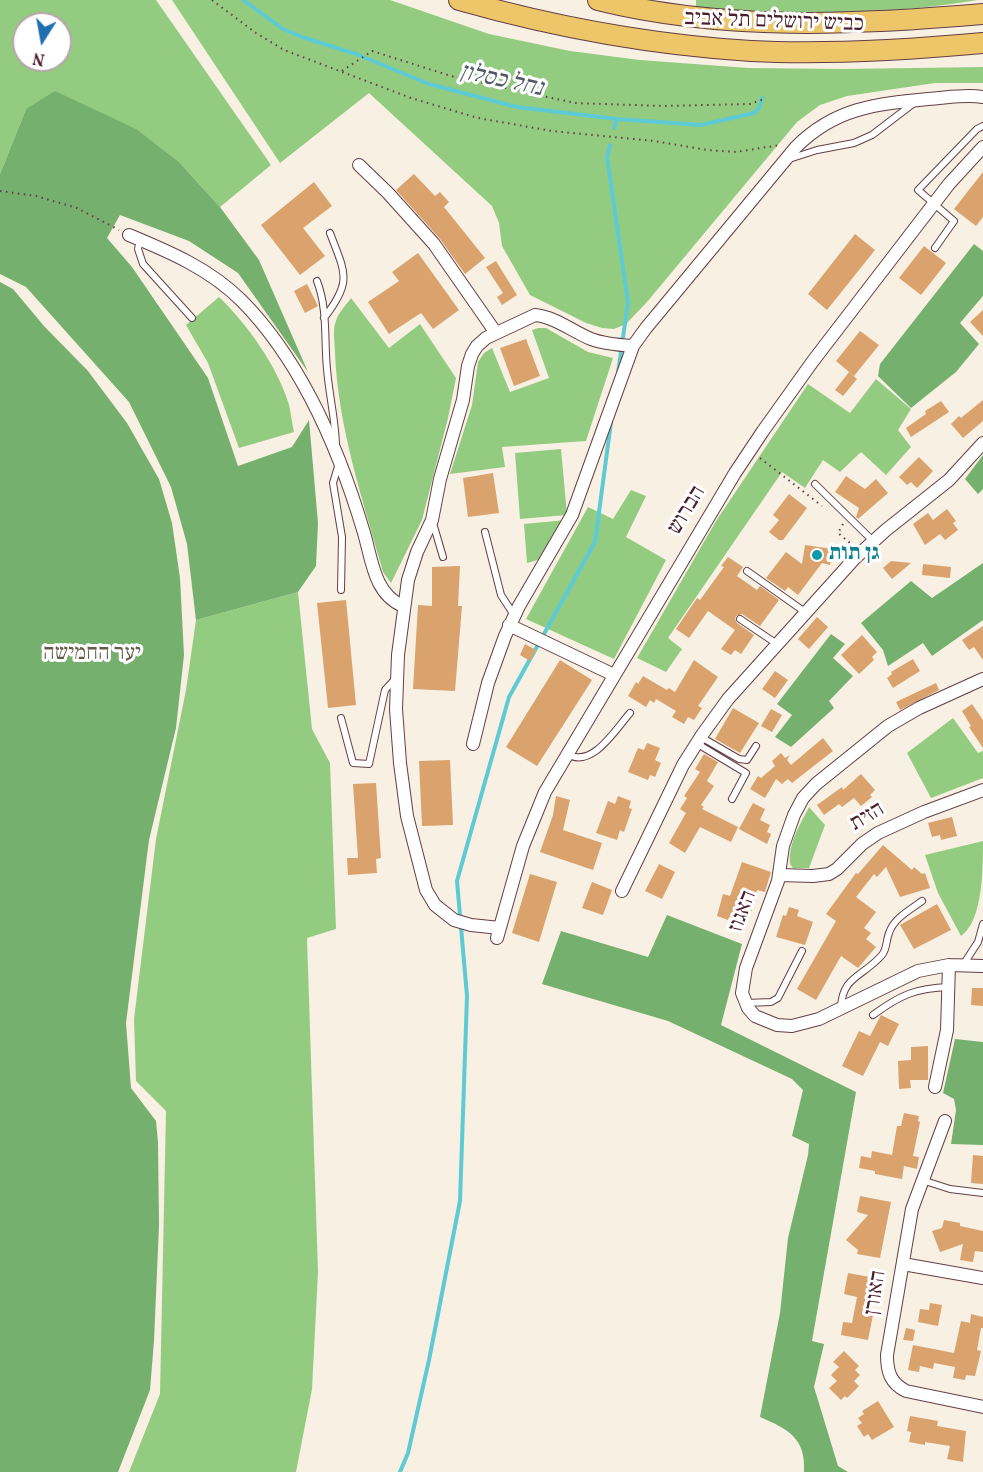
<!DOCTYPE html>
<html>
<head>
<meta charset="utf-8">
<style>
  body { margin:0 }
  #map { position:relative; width:983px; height:1472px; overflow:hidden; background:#f8f0e2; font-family:Vollkorn,serif }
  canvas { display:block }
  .north { position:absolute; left:12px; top:12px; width:60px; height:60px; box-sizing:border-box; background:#fff; border:2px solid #b7a5aa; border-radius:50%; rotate:191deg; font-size:16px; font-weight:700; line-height:24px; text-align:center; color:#4a1f2b }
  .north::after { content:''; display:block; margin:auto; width:21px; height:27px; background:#1f6fb2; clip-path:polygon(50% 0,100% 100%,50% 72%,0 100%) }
</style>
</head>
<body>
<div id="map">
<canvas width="983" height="1472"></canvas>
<div class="north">N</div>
</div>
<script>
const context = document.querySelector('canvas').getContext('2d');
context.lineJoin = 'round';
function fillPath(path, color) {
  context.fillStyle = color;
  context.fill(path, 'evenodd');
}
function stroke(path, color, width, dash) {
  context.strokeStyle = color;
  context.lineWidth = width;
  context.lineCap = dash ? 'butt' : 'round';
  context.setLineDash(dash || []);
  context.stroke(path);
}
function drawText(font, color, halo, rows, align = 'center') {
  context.font = font + ' Vollkorn,"Frank Ruhl Libre",serif';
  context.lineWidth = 6;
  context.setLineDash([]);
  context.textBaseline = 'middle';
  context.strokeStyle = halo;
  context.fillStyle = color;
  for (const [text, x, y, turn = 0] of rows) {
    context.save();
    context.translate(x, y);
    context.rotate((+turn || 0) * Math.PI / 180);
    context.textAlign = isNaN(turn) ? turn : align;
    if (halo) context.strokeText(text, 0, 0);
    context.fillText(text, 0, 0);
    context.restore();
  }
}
const green = new Path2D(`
  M0,0H156L271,165L220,207L180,163L26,109L0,174ZM24,24H60V60H24Z
  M172,0H390L489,34L570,51L640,60L748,68L843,69L983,67V83H935L847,96L820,105L797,122L647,302L626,324L614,329L602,328L586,323L530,295L502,246L499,223L492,206L369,93L280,163Z
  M696,0H978C885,16 790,13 696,10Z
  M219,297C247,324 278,367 289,405C291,414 292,423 294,432L239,448L208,363L186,325Z
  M351,298L389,348L420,324L456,378L448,418L422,520L391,583L383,572C363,500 338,428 335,353C335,343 332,330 336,321C338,313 346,305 351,298Z
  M538,328H546L588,352L613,358L586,441L502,447L505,467L450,474L472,405L478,362L484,353L492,348L510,392L549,378L532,330Z
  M876,379L911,409L898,430L911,447L886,475L861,452L840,472L823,460L805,488L782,472L668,638L682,649L666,672L637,658L716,521L808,384L850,413Z
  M561,449L567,515L520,519L515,453Z
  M631,490L646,496L626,537L666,560L614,659L526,619L588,507L613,519Z
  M566,520L541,559L527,563L524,524Z
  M298,592L312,729L330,763L336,929L307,938L318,1272L312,1389L296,1472H129L160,1394L166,1111L136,1081L134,1019L156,839L186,690L196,620Z
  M953,718L978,753L983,751V778L931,798L907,753Z
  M809,807L825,825L809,868H793L790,864C788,843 800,825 809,807Z
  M983,841C983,868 983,921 961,936L938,893L925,855Z`);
const forest = new Path2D(`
  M55,91L136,129L180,163L220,207L259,260L308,372L238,273L189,241L120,215L107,238L132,267L208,378L238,466L292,447L309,420L318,523L316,566L298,592L196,620L187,544L171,487L129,402L26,287L0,274V174L26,109Z
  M974,244L983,251V296L960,323L979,344L956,372L911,408L878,376L880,364Z
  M0,282L13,289L44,326L88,371L127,423L159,479L172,523L180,578L184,655L176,728L149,840L126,1023L131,1088L156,1121L158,1142L159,1225L154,1341L150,1390L118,1472H0Z
  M983,455V489L978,494L965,479Z
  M983,563V620L932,656L923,643L888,666L883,650L861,623L911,581L932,598Z
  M831,634L845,644L833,658L853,676L829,701L834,708L791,747L775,737L792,715L777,704Z
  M667,915L742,944L721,1025L856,1092L812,1341L824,1344L814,1387L838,1466L848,1472H804C806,1438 788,1429 760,1417L780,1313L788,1238L808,1155L809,1144L792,1136L803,1090L792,1079L668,1021L542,984L561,931L648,957Z
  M955,1039L983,1042V1145L951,1144L956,1110L954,1099L943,1093Z`);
const stream = new Path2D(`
  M243,0L283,29L302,37L356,54L429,84L517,107L617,119L701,125L754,113L759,108L762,98
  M614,128L617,119
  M610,145L607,157L628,302L618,373
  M400,1472L408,1453L429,1360L460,1201L467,996L457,881L509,697L595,542L611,422`);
const building = new Path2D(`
  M983,172V217L976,226L954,209Z
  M414,174L435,196L440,192L449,202L444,207L485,258L465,274L440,239L396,190Z
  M314,182L332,206L303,228L325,256L300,275L261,225Z
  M855,234L875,250L827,310L808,294Z
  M924,246L946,263L921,295L899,278Z
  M418,253L459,310L433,329L421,313L389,334L368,302L399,281L392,272Z
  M496,261L517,295L502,305L497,297L503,293L486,267Z
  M307,284L318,306L305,313L294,291Z
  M983,310V336L970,322Z
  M860,331L879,345L854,376L836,361Z
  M526,339L540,376L514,386L500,348Z
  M849,372L857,379L843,396L835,390Z
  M983,400V421L963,438L951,424L959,416L961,418Z
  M941,401L949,412L911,437L906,428L926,414L925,411Z
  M919,457L933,471L917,488L911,482L907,485L899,477Z
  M493,473L499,513L468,517L463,478Z
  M846,476L865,489L876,479L888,493L858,519L856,517L859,508L835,492Z
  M789,494L807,508L783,540H779L769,532L779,520L773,515Z
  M947,509L956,521L953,523L958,530L945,540L940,534L925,545L913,524L928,513L933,520Z
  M805,545L833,549L830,565L822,563L798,595L788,587L785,591L766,578L786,552L802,564Z
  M728,557L743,567L737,576L757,590L760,586L779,600L760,626L742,614L736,616L735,619L737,623L754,635L741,654L735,650L731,655L721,649L735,630L708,611L689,638L676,629L697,598L700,600L724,567L721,566Z
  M891,561L911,563L892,579L883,568Z
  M923,564L951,567L950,578L922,575Z
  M460,566L458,606H462L455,691L413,689L418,605L432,606V567Z
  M346,600L356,705L328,708L317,603Z
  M817,617L828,627L809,649L798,639Z
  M983,626V660L974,647L969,650L962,640Z
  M862,635L877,652L872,657L874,660L859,674L841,655Z
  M525,644L536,650L530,661L520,655Z
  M913,659L920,671L893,688L887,678L892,674L891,672Z
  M560,660L592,680L537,766L506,747Z
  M694,660L718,677L698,706L702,708L694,720L688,717L684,724L672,717L676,711L656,699L654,703L650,700L646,707L628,696L636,682L638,684L643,676L667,690L669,688L675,692Z
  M775,671L788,680L775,698L762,689Z
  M936,683L939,690L900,710L896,702Z
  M972,704L983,720V748L969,727L971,726L962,711Z
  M733,708L759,723L740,753L715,739Z
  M771,709L782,715L772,732L761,726Z
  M823,738L833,751L792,783L788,779L782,784L776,779L765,798L750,789L758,776L761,778L775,766L772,761L781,753L785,758L790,755L787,760L791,765Z
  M647,743L660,748L655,760L661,763L655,777L650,775L648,780L628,772L638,748L644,750Z
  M704,754L718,762L707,781L714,786L701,805L704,807L702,809L738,827L731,842L700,827L685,853L669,843L686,813L680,809L687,798L684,796L700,772L695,769Z
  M450,760L453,825L422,826L419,761Z
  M861,774L875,790L870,795L872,797L861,806L854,798L842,807L839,804L824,815L817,805L842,787L843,790Z
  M376,783L381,858L376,859L377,873L348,875L347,858H358L353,784Z
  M556,796L570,800L563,830L602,843L593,870L540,852L553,815Z
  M618,796L631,801L629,808L632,809L624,832L620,830L617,840L596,833L608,801L615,804Z
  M753,803L765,809L760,820L770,825L767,832L771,834L767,844L739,829Z
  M952,817L957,836L941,840L940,835L932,837L928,823Z
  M883,845L912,870L914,867L922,874L925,873L930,888L900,897L886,867L877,877L874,874L856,897L876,912L864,928L871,933L866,939L876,947L858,968L841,956L816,1000L797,989L836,921L826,914L856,873L858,874Z
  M742,862L771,872L765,892L757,890L750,916L741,914L740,920L729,917L728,920L717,916L723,894L730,896Z
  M659,864L675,872L662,899L645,891Z
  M530,874L557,882L539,942L512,933Z
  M592,882L612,890L603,915L582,908Z
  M937,904L951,930L914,949L900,925Z
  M789,907L799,910L797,916L813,922L805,945L776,937L783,915L786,916Z
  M972,988H983V1006L971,1005Z
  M881,1015L899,1024L888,1046L880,1042L863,1076L842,1066L859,1031L870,1036Z
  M928,1046V1080H910L911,1088L899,1089L898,1061L911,1060V1047Z
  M904,1113L919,1116L918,1121L920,1122L913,1156L919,1157L917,1169L904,1166L902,1179L875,1174V1171L859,1168L861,1156L871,1158L872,1151L892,1155L897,1126H901Z
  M973,1155L983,1156V1184L971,1183Z
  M860,1196L891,1202L880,1258L857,1254L858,1250L846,1240L868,1215L857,1212Z
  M944,1220L960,1223V1226L983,1231V1252L975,1251L973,1262L960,1260L963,1244L940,1252L932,1231L942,1228Z
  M848,1273L875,1278L868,1314L873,1315L868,1340L841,1335L843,1322L852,1323L857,1297L844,1294Z
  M930,1303L942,1305L938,1326L918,1322L920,1309L929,1310Z
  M971,1314L983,1317V1328H981L977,1350L981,1351L975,1376L966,1375L965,1380L953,1378L955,1367L934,1363L933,1369L920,1366L919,1372L908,1370L913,1345L954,1353L961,1321L970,1323Z
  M906,1328L915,1330L913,1341L903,1340Z
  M844,1351L859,1366L855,1370L860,1375L854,1381L859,1386L847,1398L845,1396L841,1400L829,1388L837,1381L831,1375L839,1367L833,1362Z
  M878,1401L894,1427L872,1440L868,1434L864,1437L857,1426L862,1423L858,1418L864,1414L862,1411Z
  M910,1416L938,1421L937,1426L966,1431L963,1462L947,1459L950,1446L925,1442V1445L909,1442L911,1432L907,1431Z`);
const path = new Path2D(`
  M212,0L256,33L284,50L411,98L478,118L552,131L654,141L707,150L736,152L780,145
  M342,71L372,51L451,76L575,103L663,106L750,104L764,99
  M0,191L36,196L77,208L119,230
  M760,458L822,506
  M843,524L838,533L851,544`);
const service = new Path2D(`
  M789,159L817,150L854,143L872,135L914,103
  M140,240L138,249L143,264L192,318
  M935,248L954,221L918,190L977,129L983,126
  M317,281C328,310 324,339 327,369C329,394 335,418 336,444
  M324,318C353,281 345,273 330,233
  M339,463L333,483L342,537L341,590
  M815,484L873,541
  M433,523L443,557
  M485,532L501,595L514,615
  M747,571L805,612
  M740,619L777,644
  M341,718L353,763L369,764L385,690L396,678
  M701,737L739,759L747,760L756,746
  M696,743L746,773L732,799
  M567,754C592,769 615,730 630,713
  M963,965L978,942L983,924
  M746,1003L771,1002L778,998L802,951
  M841,1008C842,976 863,977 882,955C887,949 886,941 889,933C894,918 910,910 922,901
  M873,1015C900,995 916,988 949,987
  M922,1180L950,1189L983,1193`);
const minor = new Path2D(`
  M359,165L388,193L434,244L496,333
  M129,235C170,252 210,269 242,301C303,363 340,452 364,533C372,560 374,594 403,606
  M509,625L614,675
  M983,679L919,708L888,726L816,784L803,798L794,815L783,846L778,881L746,968L742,993L748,1008L755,1016L777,1025L792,1026L819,1019L918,971L949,965L983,966
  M473,744L488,683L505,636L519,606L572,515L633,346L646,328L796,147C835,108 875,104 928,99C946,98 965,94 983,97
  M779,875L813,876L829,874L837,869L862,844L878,833L924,812L983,790
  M622,891L683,765L702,735L728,699L855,558L886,530L949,480L983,443
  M500,928L471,925L454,920L435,905L426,890L407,816L400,763L396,709L398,655L408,580L417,552L432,520L440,479L463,400L468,366L472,354L477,346L486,338L535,315C555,317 572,331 591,339C604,344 619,345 633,346
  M497,938L523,846L545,792L735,473L763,431L813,361L949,184L983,147
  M935,1087L947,1030L949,965
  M945,1121L912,1209L887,1355C887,1371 890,1383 906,1391L983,1407
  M903,1264L983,1278`);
const trunk = new Path2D(`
  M459,0C554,27 652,45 751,51C828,55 906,50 983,43
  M598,0C723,31 856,25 983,14`);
const markers = [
  [817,555,6,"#0f9aa8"]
];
const streetNames = [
  ["כביש ירושלים תל אביב",774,23,2],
  ["הברוש",688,511,-59],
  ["הזית",868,818,-31],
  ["האגוז",744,912,-69],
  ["האורן",877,1293,-81]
];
const cultureNames = [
  ["גן תות",829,555]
];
const parkNames = [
  ["יער החמישה",92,655]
];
const waterNames = [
  ["נחל כסלון",501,82,12]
];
fillPath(green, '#93cc80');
fillPath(forest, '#76b06e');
stroke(stream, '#5dcad4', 4);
fillPath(building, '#daa36e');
stroke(service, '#643e46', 8);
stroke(minor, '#643e46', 14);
stroke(trunk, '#643e46', 22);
stroke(path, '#643e46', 2, [1.5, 4.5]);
stroke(service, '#fff', 6);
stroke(minor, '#fff', 12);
stroke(trunk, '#ecc669', 20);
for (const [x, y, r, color] of markers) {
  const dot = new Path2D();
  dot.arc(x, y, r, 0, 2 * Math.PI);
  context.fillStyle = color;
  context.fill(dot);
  stroke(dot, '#fff', 2);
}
drawText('22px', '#4a1f2b', '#fff', streetNames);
drawText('bold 22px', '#0d838f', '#fff', cultureNames, 'left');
drawText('22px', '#645c49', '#fff', parkNames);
drawText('italic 24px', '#515b66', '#fff', waterNames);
</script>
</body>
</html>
